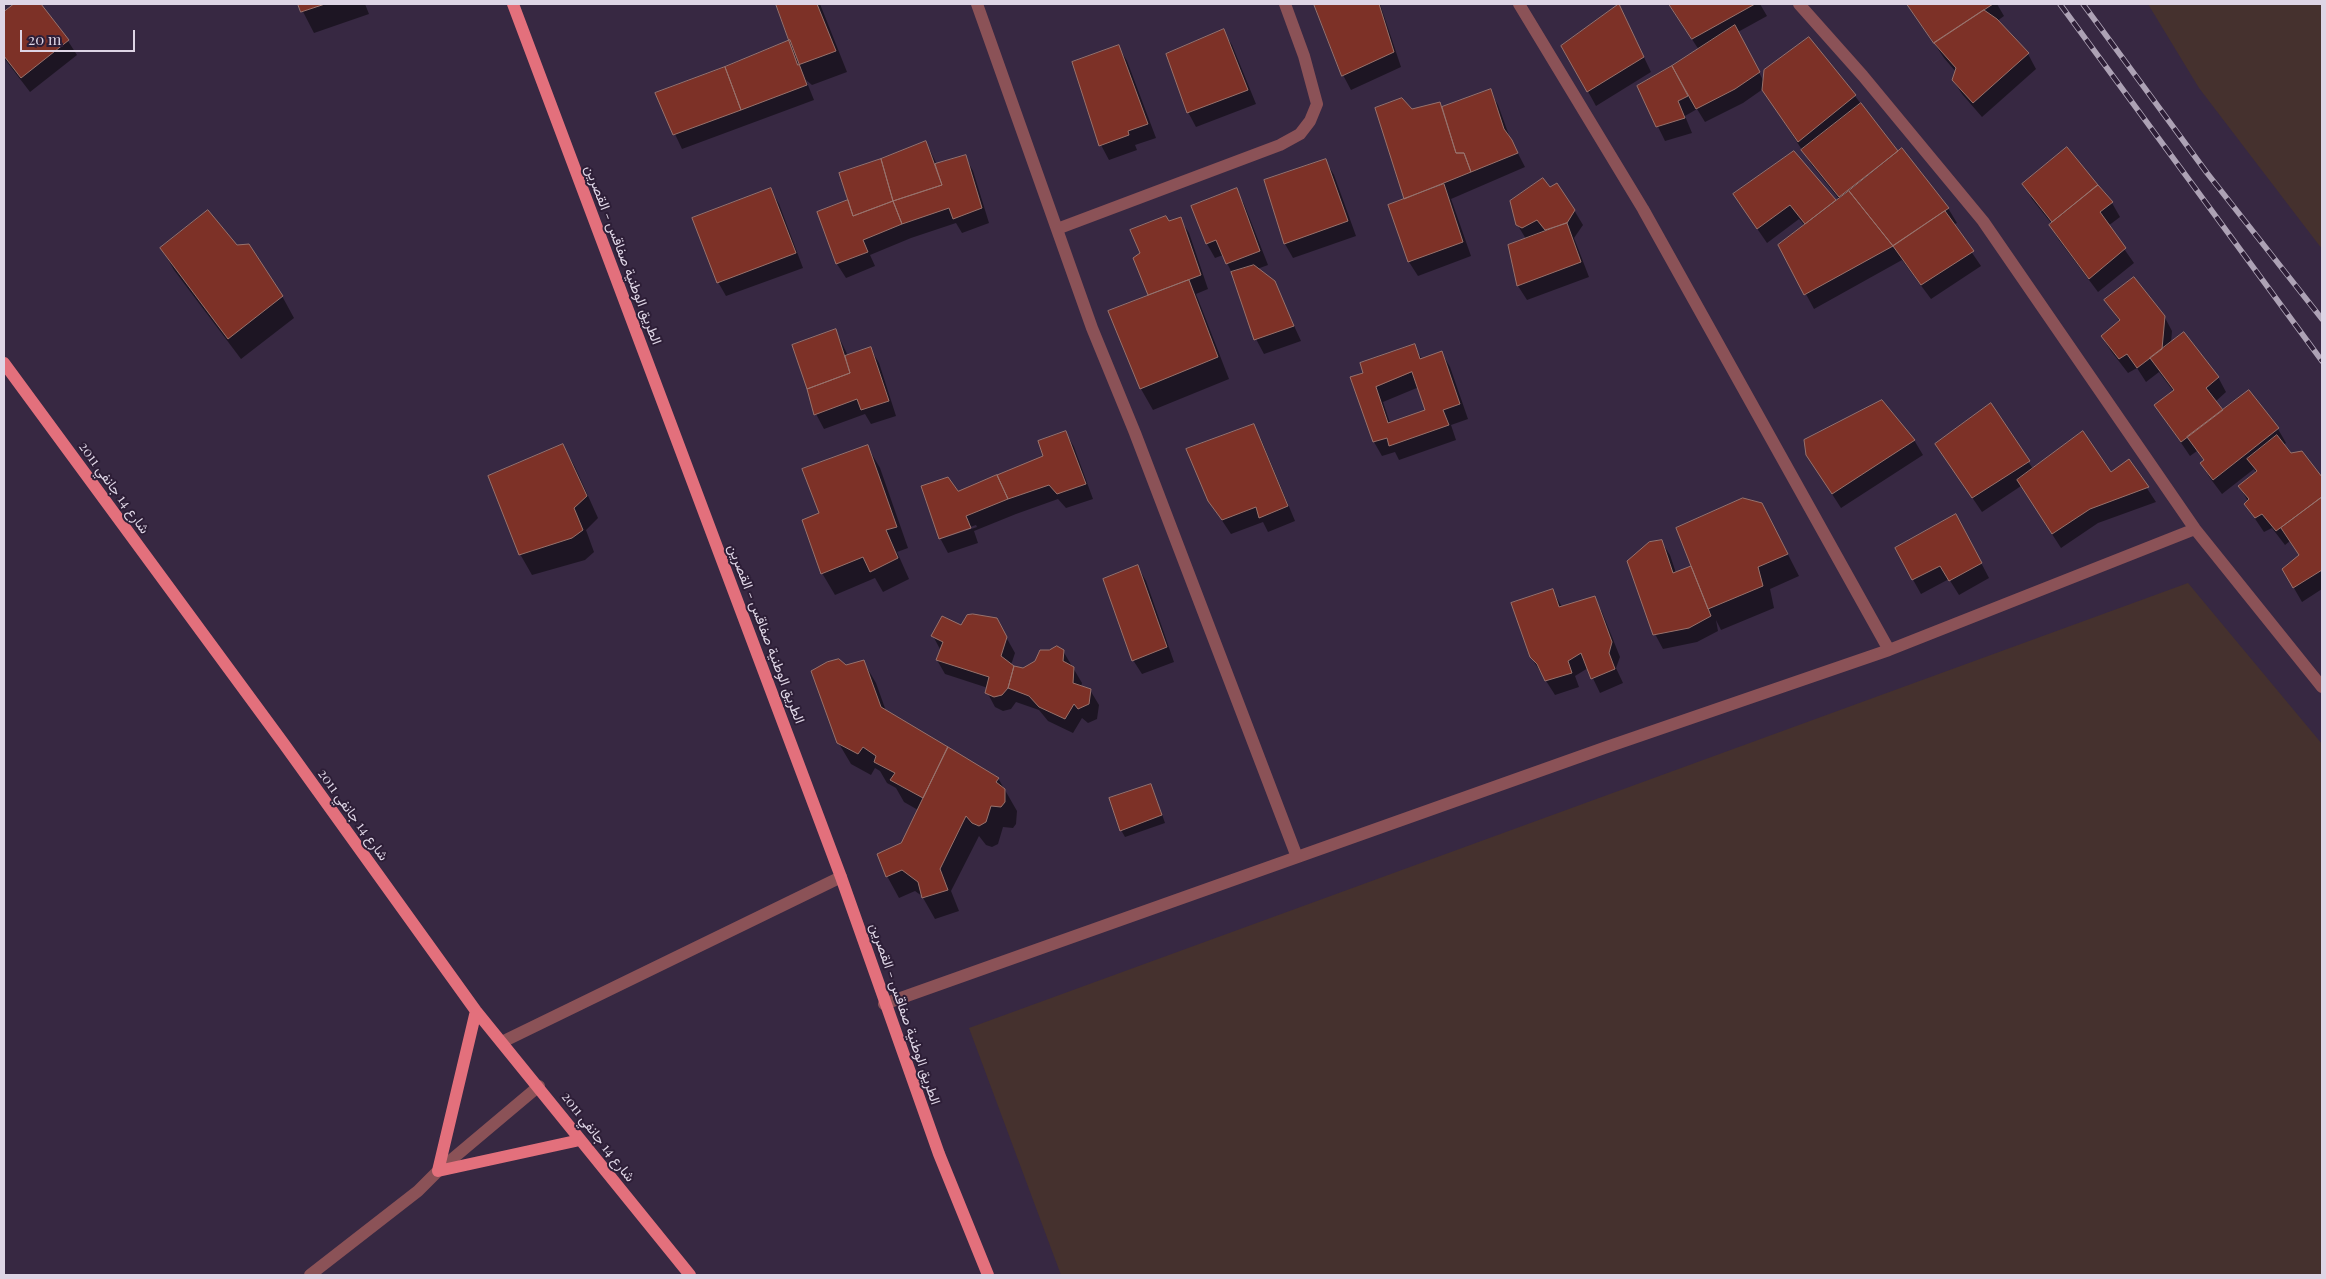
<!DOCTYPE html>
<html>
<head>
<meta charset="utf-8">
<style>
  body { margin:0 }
  #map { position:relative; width:2326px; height:1279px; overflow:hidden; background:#372842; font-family:"Playfair Display",serif }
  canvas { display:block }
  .frame { position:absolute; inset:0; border:5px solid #ded5e5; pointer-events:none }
  .scale { position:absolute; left:20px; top:30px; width:115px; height:22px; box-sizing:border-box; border:2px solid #ded5e5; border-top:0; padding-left:6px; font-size:15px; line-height:18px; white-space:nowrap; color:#ded5e5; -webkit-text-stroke:4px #2d1e37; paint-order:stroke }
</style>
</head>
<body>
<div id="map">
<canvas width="2326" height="1279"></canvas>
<div class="frame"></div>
<div class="scale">20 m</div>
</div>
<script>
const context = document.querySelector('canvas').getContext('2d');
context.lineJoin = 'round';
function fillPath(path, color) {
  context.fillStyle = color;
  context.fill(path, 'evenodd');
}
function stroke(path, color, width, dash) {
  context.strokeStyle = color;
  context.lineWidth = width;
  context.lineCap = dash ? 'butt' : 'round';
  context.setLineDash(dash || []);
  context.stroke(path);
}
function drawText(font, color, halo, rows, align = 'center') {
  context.font = font + ' "Playfair Display",Vazirmatn,serif';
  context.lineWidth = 4;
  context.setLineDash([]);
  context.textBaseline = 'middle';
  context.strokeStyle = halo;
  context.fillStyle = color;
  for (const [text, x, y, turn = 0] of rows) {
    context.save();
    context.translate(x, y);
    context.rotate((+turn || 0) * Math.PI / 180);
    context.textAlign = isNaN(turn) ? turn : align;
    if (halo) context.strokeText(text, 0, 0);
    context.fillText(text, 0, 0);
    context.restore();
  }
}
const industrial = new Path2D(`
  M2148,4H2322V249L2199,88Z
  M2188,583L2322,744V1275H1061L969,1028Z`);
const shadow = new Path2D(`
  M16,4H39L68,41L77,55L30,92L4,58V14Z
  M299,4H365L369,14L314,33Z
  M777,4H820L847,72L812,85L806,80L814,100L682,149L656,94L791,41Z
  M1316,4H1380L1401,67L1351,90L1343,75Z
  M1669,4H1760L1767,16L1738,32L1764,82L1808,38L1855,96L1898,153L1948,208L1957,223L1953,225L1981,266L1931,299L1902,260L1814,309L1780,246L1805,226L1799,219L1767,243L1734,195L1794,152L1836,201L1839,199L1811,164L1763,89L1743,103L1705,122L1697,109L1685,116L1692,133L1665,141L1638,86L1699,50Z
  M1908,4H1997L2004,16L1997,21L2028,54L2036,69L1982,117L1962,94L1953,80L1956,72L1944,58Z
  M1619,5L1651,72L1596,106L1563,46Z
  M1223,31L1232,45L1256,104L1196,127L1188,112Z
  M1118,46L1127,61L1156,138L1135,145L1137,150L1109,160L1101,145Z
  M1490,91L1498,105L1510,138L1525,167L1451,199L1471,256L1418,276L1409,262L1389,206L1405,200L1376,109L1412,111L1439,103L1442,108Z
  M926,142L937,165L965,157L973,171L989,223L962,233L956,223L911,238L870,255L875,266L846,278L837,264L819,212L850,201L882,161Z
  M2067,148L2112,203L2120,217L2108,226L2134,263L2098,292L2059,240L2050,226L2052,224L2032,199L2024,184Z
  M1325,160L1334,175L1356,236L1293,258L1285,244L1265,180Z
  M771,190L779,204L803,268L726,296L718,282Z
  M1236,190L1244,204L1268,265L1257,269L1274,282L1301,341L1264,354L1256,339L1232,273L1223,255L1215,258L1207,244L1192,206Z
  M1574,210L1583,225L1574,238L1589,277L1527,300L1518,286L1509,246L1526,239L1517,224Z
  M1180,219L1189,233L1208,289L1196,294L1229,379L1153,410L1141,389L1110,311L1149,296L1134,258L1141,253L1169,222Z
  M237,246L282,296L294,318L241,359L174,270L162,249Z
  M2106,300L2164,316L2172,331L2171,343L2218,377L2226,392L2215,402L2222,411L2278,429L2286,443L2283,445L2290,454L2301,452L2322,479V589L2302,602L2283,569L2300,556L2290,541L2285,545L2272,528L2264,532L2245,504L2248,501L2239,486L2256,473L2254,469L2222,494L2210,478L2201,463L2204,461L2197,451L2190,456L2156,406L2174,392L2159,372L2146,382L2137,368L2128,373L2111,351L2102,337L2120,322Z
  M836,331L848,356L870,348L879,363L896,416L871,424L865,414L824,429L816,414Z
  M1414,346L1422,359L1442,353L1450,367L1468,419L1451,425L1456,440L1399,460L1395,452L1382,456L1374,442L1364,373ZM1419,387L1426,410L1390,423L1383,402Z
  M1991,405L2033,469L2111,474L2129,461L2156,502L2098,523L2061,548L2021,486L1982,512L1936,444Z
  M1253,425L1261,439L1295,521L1268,532L1263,522L1231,534L1209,501Z
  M1066,433L1074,447L1093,499L1066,508L1058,499L1016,514L974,531L978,543L948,553L940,538L957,492L1044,457ZM976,525L977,527L941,539V537Z
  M1914,440L1923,455L1841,508L1807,455Z
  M563,446L575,467L598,518L586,530L594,552L585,560L532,575L520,554Z
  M867,446L880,468L908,548L897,552L909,579L883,592L875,578L835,595L822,573L821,513Z
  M1762,504L1799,576L1770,589L1774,608L1721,630L1716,620L1718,631L1697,642L1663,649L1655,634L1661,541L1670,555L1676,573L1693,566Z
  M1964,530L1989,578L1959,595L1949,579L1921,594L1896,549Z
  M1138,567L1146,581L1174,662L1142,674L1133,660Z
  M1552,590L1562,607L1594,597L1602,612L1620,657L1616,668L1623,683L1600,693L1588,668L1575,676L1579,687L1555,695L1531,657Z
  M996,619L1015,653L1011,665L1024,669L1063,651L1082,683L1081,687L1090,690L1099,705L1097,719L1088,723L1082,718L1073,733L1048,721L1039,710L1016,702L1011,709L1003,711L995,707L987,692L988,688L945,674L937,660L941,651L933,636L962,626Z
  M863,661L876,683L886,711L998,778L1017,811L1016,824L1013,828L1003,827L998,844L992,847L986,845L979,836L951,891L959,911L935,919L922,896L915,891L899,898L887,876L918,810L904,802L896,788L887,783L880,771L875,768L871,775L851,764L838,742L846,666Z
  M1154,792L1165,823L1125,837L1121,830Z`);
const building = new Path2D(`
  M14,4H41L69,40L21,78L4,56V12Z
  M298,4H325L301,12Z
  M776,4H817L836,51L798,65Z
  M1314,4H1379L1394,52L1342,76Z
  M1619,4L1644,57L1587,92L1561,46Z
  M1669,4H1755L1692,39Z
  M1907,4H1993L1934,43Z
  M1984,10L1997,19L2029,53L1973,103L1952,80L1956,68L1934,43Z
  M1735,25L1760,72L1735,89L1696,109L1672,66Z
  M1224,29L1248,90L1187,113L1166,54Z
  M1809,37L1856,95L1798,142L1762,90L1764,70Z
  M790,40L807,85L741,110L725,67Z
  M1119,45L1148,124L1128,131L1129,135L1099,146L1072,62Z
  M1672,66L1688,96L1678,101L1685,118L1656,127L1637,86Z
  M725,67L741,110L673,135L655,93Z
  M1491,89L1504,129L1512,140L1518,153L1471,172L1464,153H1456L1442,107Z
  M1402,98L1412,109L1440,102L1456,153H1464L1471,172L1404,199L1375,108Z
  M1861,103L1898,151L1839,197L1801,150Z
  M926,141L942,185L893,201L881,159Z
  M2067,147L2098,185L2052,222L2022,184Z
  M1902,148L1949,208L1893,246L1849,191Z
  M1794,151L1836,200L1805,224L1790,205L1757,229L1733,194Z
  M966,155L982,208L953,219L949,208L902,224L893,201L942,185L935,164Z
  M881,159L893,201L853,216L839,173Z
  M1326,159L1348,221L1284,244L1264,180Z
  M1543,178L1550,187L1557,183L1575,210L1567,223L1545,230L1537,220L1522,228L1516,225L1510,201Z
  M1444,184L1463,242L1408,262L1388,205Z
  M2098,185L2113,202L2100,212L2126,248L2089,279L2049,225Z
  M771,188L796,253L717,283L692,218Z
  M1237,188L1260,251L1226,264L1216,240L1206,244L1191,206Z
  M1849,191L1893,246L1804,295L1778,245Z
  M848,200L853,216L893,201L902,224L863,240L868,252L836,264L817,212Z
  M208,210L237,245L249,244L283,296L228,339L160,248Z
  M1945,211L1974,251L1921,285L1893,246Z
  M1166,216L1169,221L1181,217L1201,275L1148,295L1133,258L1140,253L1130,230Z
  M1567,223L1581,262L1517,286L1508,245Z
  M1254,265L1275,281L1294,326L1254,340L1231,272Z
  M2134,277L2165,316L2162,349L2137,368L2127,354L2119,359L2101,336L2120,320L2104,300Z
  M1189,280L1218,357L1140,389L1108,311Z
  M836,329L850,373L807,389L792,345Z
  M2184,332L2219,377L2206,388L2223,410L2181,442L2154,405L2174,390L2150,358Z
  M1415,344L1420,359L1442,351L1460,404L1443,410L1449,425L1389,446L1387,438L1373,442L1350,377L1363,373L1360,363ZM1412,372L1425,410L1388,423L1376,387Z
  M871,347L889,401L861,410L857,399L814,415L807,389L850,373L845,356Z
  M2249,390L2279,428L2213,480L2200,463L2204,460L2187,437Z
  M1882,400L1915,440L1832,494L1806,455L1804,440Z
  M1991,403L2030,461L1972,498L1935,444Z
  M1254,424L1288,506L1259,518L1256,507L1222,520L1208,501L1186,449Z
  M1066,431L1086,484L1057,494L1049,485L1008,499L997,475L1043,456L1038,441Z
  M2083,431L2111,472L2129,459L2149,487L2090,509L2052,534L2017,480Z
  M2277,435L2291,453L2302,451L2322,477V497L2276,531L2262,514L2255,518L2244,504L2249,499L2238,486L2257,471L2247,459Z
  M563,444L587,496L574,508L583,530L572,538L519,555L488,476Z
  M868,445L897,527L886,530L898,558L870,572L863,557L821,574L802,520L819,513L802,469Z
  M997,475L1008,499L966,516L971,528L939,539L921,486L948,477L958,491Z
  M2322,497V570L2293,588L2282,569L2299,555L2281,528Z
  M1743,498L1762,503L1788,554L1758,567L1763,586L1708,609L1676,528Z
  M1956,514L1982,563L1949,581L1940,566L1912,580L1895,548Z
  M1662,540L1673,573L1691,566L1711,616L1689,628L1653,635L1627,561L1649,542Z
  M1138,565L1167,647L1132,661L1103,579Z
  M1553,589L1559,607L1595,596L1612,642L1609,653L1615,669L1591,679L1581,653L1568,661L1572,673L1545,681L1537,664L1530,657L1511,603Z
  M973,614L997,618L1007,637L1001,656L1014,666L1008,688L1002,695L994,697L985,693L989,677L936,660L943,642L931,636L942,616L961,625L967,615Z
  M1057,646L1064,650L1063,661L1074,667L1073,683L1091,689L1089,704L1078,709L1074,704L1065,719L1039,707L1029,696L1008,688L1014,666L1023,668L1035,661L1040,650H1049Z
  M839,659L846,665L864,660L881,707L948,747L923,798L890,780L895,773L874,762L876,756L863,747L858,754L837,743L811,671L827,662Z
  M948,747L999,778L996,782L1005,789V802L1001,807L991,806L986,822L979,826L972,823L966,816L940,869L948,890L922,898L918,882L902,870L886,877L877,854L901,843Z
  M1151,784L1162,815L1120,831L1109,798Z`);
const minor = new Path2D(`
  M977,4L1092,328L1135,433L1297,857
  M1519,4L1643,209L1889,650
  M1799,4L1863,76L1983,221L2195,529L2322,687
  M1057,229L1280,145L1300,134L1310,121L1317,104L1304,56L1285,4
  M884,1004L1604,748L1889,650L2195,529
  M502,1042L841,877
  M310,1275L418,1191L438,1171L539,1086`);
const major = new Path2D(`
  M513,4L841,877L939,1154L988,1275
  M4,363L284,744L476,1011L690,1275
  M476,1011L438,1171L580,1140`);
const rail = new Path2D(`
  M2060,4L2322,361
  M2083,4L2207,173L2322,319`);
const streetNames = [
  ["الطريق الوطنية صفاقس - القصرين",623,255,69],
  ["شارع 14 جانفي 2011",114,488,54],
  ["الطريق الوطنية صفاقس - القصرين",766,634,69],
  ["شارع 14 جانفي 2011",353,815,54],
  ["الطريق الوطنية صفاقس - القصرين",905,1014,71],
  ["شارع 14 جانفي 2011",598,1137,52]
];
fillPath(industrial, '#45312e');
fillPath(shadow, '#0007');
fillPath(building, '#7d3127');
stroke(building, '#98726c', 1);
stroke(minor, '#8b5257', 12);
stroke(major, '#e3707c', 12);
stroke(rail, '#ada2b5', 5.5);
stroke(rail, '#2d1e37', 4, [11]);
drawText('14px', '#ded5e5', '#2d1e37', streetNames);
</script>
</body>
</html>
